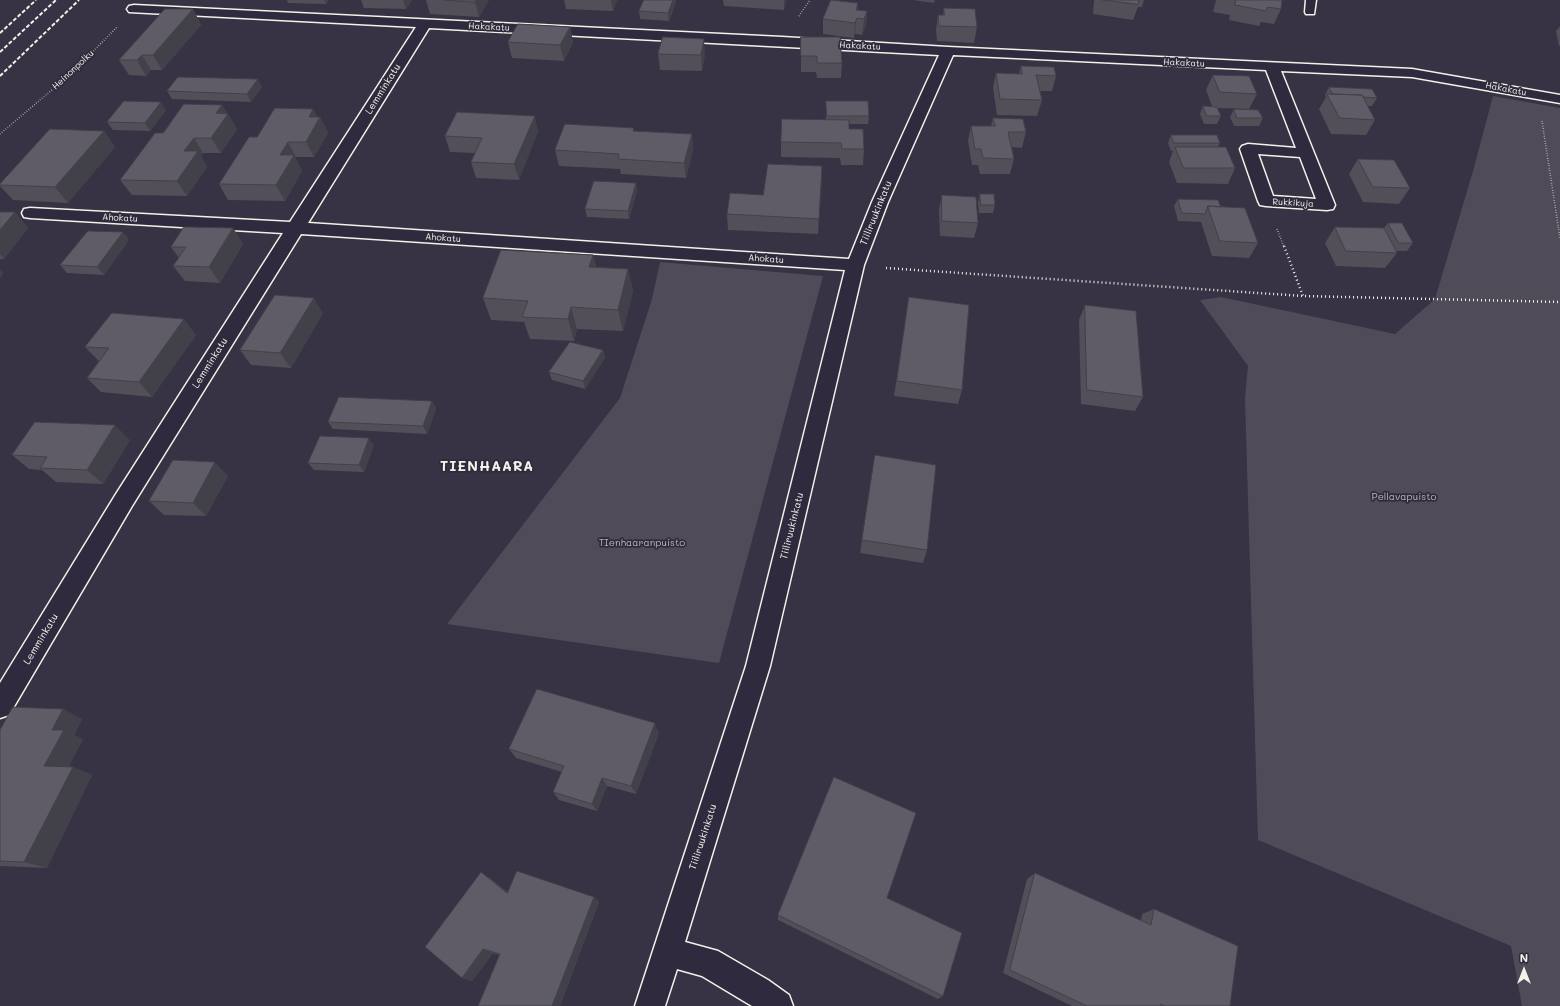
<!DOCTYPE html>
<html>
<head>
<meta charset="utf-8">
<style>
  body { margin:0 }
  #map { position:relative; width:1560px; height:1006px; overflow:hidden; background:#373244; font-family:Mali,sans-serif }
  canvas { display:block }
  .north { position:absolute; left:1504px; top:950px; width:40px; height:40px; -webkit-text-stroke:3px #2f2a3d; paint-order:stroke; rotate:0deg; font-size:11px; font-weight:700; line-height:16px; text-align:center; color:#f4f1e8 }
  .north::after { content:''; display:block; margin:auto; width:14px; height:18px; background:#f4f1e8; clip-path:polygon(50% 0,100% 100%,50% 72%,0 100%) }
</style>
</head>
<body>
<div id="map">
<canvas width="1560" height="1006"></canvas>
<div class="north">N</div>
</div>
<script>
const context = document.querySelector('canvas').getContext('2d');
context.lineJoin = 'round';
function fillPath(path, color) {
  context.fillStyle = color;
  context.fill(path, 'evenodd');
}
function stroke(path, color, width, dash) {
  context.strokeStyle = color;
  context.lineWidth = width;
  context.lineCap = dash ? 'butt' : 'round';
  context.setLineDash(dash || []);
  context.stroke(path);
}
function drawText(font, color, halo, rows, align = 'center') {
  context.font = font + ' Mali,sans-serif';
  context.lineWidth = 3.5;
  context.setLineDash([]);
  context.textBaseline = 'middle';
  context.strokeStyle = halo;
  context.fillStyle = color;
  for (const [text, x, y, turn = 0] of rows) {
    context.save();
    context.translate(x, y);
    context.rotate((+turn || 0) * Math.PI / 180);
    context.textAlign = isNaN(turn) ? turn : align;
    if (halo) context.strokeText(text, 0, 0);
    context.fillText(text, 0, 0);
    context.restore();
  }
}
const green = new Path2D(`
  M1493,96L1560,108V1006H1522L1511,946L1258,840L1245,398L1248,366L1200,300L1221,297L1395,334L1435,299L1473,171Z
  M660,262L823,276L719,663L447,624L620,398L652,299Z`);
const pathFar1 = new Path2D(`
  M799,16L810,0
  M1542,121L1560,238
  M0,134L73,72L117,27
  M1277,229L1284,247`);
const path = new Path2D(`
  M1284,246L1303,296
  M886,268L1303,296L1560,302`);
const service = new Path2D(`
  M1306,0H1316L1314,14H1306L1305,12Z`);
const minor = new Path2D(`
  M134,5L782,37L948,47L1412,69L1560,95V103L1412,77L1281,71L1335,205L1333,209L1327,210L1266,206L1260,205L1258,201L1240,149L1242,146L1248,144L1296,148L1266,70L953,55L888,202L864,265L770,666L685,942L718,951L768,980L789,995L793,1006H752L702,976L677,969L665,1006H635L746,666L845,270L301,234L132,506L9,715L0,718V683L116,494L283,233L30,218L24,217L22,213L24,209L30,208L290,222L416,27L129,12L127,9L129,6ZM429,28L939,55L872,202L849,259L308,223ZM1258,154L1300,157L1316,199L1273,196Z`);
const rail = new Path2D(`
  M0,33L36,0
  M0,52L56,0
  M0,76L79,0`);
const wall = new Path2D(`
  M287,0H329L326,4L288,3Z
  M361,0H412L406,9L364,8Z
  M426,0H489L479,17L430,14Z
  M564,0H617L613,11L566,9Z
  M644,0H676V2L669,21L640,19L639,11Z
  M723,0H786L784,10L724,6Z
  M913,0H935L934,3Z
  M1094,0H1144L1142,7H1138L1133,20L1093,14Z
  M1216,0H1282L1281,9L1274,24L1261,22L1259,26L1229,20L1230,15L1213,12Z
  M858,3V10L867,11L866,26L862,35L855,34L854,38L823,34V19Z
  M944,8L977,27L974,43L937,41L936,30L938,15H943Z
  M193,9L201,25L162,70H151L146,76L129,75L119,60Z
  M1560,26V46H1559L1556,31Z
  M570,27L573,42L564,61L512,58L508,42Z
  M801,37L842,63L841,78H817L816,72H801Z
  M658,54H705L702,71L660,70Z
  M1021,66L1056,76L1052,91H1040L1042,100L1037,116L997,115L993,88L996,73L1019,74Z
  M1213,75L1257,94L1249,109L1217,108L1221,116L1217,124H1204L1200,114L1203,106H1212L1206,90Z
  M262,87L251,102L172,99L167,91Z
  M1329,87L1377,98L1372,106H1368L1375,120L1366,135L1331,134L1319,109L1326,97L1325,95Z
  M826,101L869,116L868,124H849V129L864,149L863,165H841L840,158L781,157V142L826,120Z
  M222,105L227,114H228L237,129L221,153H203L201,156L207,167L187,196L132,195L120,180Z
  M313,109L317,117H320L328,133L314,157H296V159L302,171L285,201L228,200L219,184L257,137Z
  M1234,109L1263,118L1259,126H1234L1230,117Z
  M166,110L150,131L113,130L107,122Z
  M993,118L1026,132L1022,148L1012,147L1014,159L1010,174H980L978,165H972L968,141L971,126H991Z
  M104,131L115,147L68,203L13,200L0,186V184Z
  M538,131L519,180L476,178L471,162L475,153L450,152L445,136Z
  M634,131L692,134L693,150L686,178L621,174L620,169L559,166L555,150Z
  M1171,135L1220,143L1218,147L1235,168L1228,184L1177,183L1169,162L1173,151H1171L1168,143Z
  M1358,159L1410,188L1399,204L1363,202L1349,174Z
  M822,166L818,234L728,230L727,214L763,195Z
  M636,183L637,191L629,219L587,217L585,209Z
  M980,194L995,205L993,213H979L978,202Z
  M942,195L978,223L974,238L940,236L939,210Z
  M1178,199L1221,207L1258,243L1249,258L1212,256L1201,222L1178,221L1174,206Z
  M0,212H15L28,228L4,259H0Z
  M1388,223L1413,243L1407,251H1396L1397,253L1385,268L1336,266L1325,243L1335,227L1384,228Z
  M233,228L243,244L220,283L185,281L173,266L179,258L171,247Z
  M123,232L129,240L104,275L67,273L60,265Z
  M593,255L596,267L628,269L633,291L623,331L577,329L574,341L530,339L524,322L491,320L483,298Z
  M909,297L962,390L958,404L894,396Z
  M1085,305L1143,397L1135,411L1081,404L1079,320Z
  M323,313L291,368L251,365L240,350Z
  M196,335L152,397L101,392L87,378L99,361L85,347Z
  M603,350L605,358L585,389L552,380L549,372Z
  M432,401L436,409L427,434L333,429L328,422Z
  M130,440L103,484L56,482L42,470L29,469L12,455Z
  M374,445L364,472L314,470L308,463Z
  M228,476L206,516L164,515L149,501Z
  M862,540L927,550L923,563L860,553Z
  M63,709L82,719L74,735L83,739L69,766L73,767L92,775L47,868L0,866V730Z
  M659,733L636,794L607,786L597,811L559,800L553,792L562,772L516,758L509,749Z
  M1035,873L1141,921L1142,914L1154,909L1230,1006H1072L1003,973L1027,879Z
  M490,878L508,892L594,897L599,902L560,1006H478L499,955L493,953L472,981L462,978Z
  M887,898L943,996L938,999L778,920V915Z`);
const shadedWall = new Path2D(`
  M324,0H329L326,4Z
  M403,0H412L406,9Z
  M476,0H489L479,17L475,2Z
  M611,0H617L613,11Z
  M673,0H676V2L669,21L668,13Z
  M784,0H786L784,10Z
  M858,3L855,34L854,38L856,10Z
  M193,9L201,25L162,70L153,55Z
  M867,11L866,26L862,35L864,19Z
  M570,27L573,42L564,61L560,45Z
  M704,39L705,54L702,71L701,55Z
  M142,55L151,70L146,76L137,60Z
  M258,79L262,87L251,102L247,94Z
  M161,102L166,110L150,131L145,123Z
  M222,105L228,114L237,129L221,153L211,138L216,113Z
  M313,109L319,120L320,117L328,133L314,157L306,142L309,117Z
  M535,116L538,131L519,180L514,164Z
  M104,131L115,147L68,203L55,187Z
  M692,134L693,150L686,178L684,163Z
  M194,138L203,153L201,156L207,167L187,196L177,181L184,151Z
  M288,142L296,157V159L302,171L285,201L276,185L280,155Z
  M822,166V182L818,234L819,219Z
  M636,183L637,191L629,219L628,211Z
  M15,212L28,228L4,259L0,254V230Z
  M233,228L243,244L220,283L209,267Z
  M123,232L129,240L104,275L97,267Z
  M593,255L598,277L589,267Z
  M0,269L4,273L0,278Z
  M628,269L633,291L623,331L618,310Z
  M314,298L323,313L291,368L280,353Z
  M571,307L577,329L574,341L568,319Z
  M184,319L196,335L152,397L139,382Z
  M603,350L605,358L585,389L583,381Z
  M432,401L436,409L427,434L423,426Z
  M115,425L130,440L103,484L87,470Z
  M369,438L374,445L364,472L359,465Z
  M215,462L228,476L206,516L193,503Z
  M63,709L82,719L74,735L83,739L65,774L44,766L52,730Z
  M655,723L659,733L636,794L631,786Z
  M73,767L92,775L47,868L24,862Z
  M602,778L607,786L597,811L592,804Z
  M481,872L490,878L515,898L507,893Z
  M594,897L599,902L560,1006H552Z
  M483,949L493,953L472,981L462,978Z`);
const building = new Path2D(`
  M444,0H476L475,2Z
  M644,0H673L668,13L639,11Z
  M831,0L858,3L856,10L867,11L864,19L857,18L855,23L823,19Z
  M1103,0H1139L1138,4Z
  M1236,0H1282L1281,9L1267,7L1266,11L1235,5Z
  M944,8L975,9L977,27L939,26L938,15H944Z
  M165,9H193L153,55H142L137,60H119Z
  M518,24L570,27L560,45L508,42Z
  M663,37L704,39L701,55L658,54Z
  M801,37H840L842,63H817V56H801Z
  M1021,66L1054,67L1056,76L1036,75L1042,100L1000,99L996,73L1022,74Z
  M1213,75L1249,76L1257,94L1220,92Z
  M178,77L258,79L247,94L167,91Z
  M1329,87L1372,89L1377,98L1363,97L1362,95L1333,94Z
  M1327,94L1362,95L1375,120L1340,118Z
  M124,101L161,102L145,123L107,122Z
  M826,101H868L869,116H827Z
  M184,104L222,105L216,113L228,114L211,138H194L184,151H198L177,181L120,180L155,133H163Z
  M1203,106L1217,107L1221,116H1207Z
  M275,108L313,109L309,117H320L306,142H288L280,155H294L276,185L219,184L249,137H257Z
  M1234,109L1258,110L1263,118H1237Z
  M457,112L535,116L514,164L471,162L482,138L445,136Z
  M993,118L1023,119L1026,132H1008L1014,159L983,158L981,149H975L971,126H995Z
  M782,119L849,120V129H863L864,149H842L841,143L781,142Z
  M565,124L634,128L633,131L692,134L684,163L618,159L619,154L555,150Z
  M50,129L104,131L55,187L0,185V184Z
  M1171,135H1217L1220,143H1174Z
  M1175,147H1226L1235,168H1184Z
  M1358,159L1394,160L1410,188L1373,187Z
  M768,164L822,166L819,219L727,214L730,193L763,195Z
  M594,181L636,183L628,211L585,209Z
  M980,194H994L995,205H981Z
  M942,195L976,197L978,223L942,221Z
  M1178,199L1218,200L1221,207L1208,206L1205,214L1182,213Z
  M1208,206L1245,208L1258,243L1220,241Z
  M0,212H15L0,230Z
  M1388,223H1402L1413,243H1399Z
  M184,227L233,228L209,267L173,266L186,247H171Z
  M1335,227L1384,228L1397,253L1346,251Z
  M88,231L123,232L97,267L60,265Z
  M501,250L593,255L589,267L628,269L618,310L571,307L568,319L522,317L528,301L483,298Z
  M275,295L314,298L280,353L240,350Z
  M909,297L969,305L962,390L897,381Z
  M1085,305L1136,311L1143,397L1087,390Z
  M112,313L184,319L139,382L87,378L109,348L85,347Z
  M570,342L603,350L583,381L549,372Z
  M339,397L432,401L423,426L328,422Z
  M35,422L115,425L87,470L40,468L47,457L12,455Z
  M320,436L369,438L359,465L308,463Z
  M875,455L936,465L927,550L862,540Z
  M173,460L215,462L193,503L149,501Z
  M537,689L655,723L631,786L602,778L592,804L553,792L564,766L509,749Z
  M13,707L63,709L52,730H64L44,766L73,767L24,862L0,861V730Z
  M834,777L916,813L887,898L962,933L943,996L778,915Z
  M517,871L594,897L552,1006H478L500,954L483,949L462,978L425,947L481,872L507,893Z
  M1035,873L1151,925L1154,909L1238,946L1230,1006H1165L1161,1004V1006H1087L1010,970Z`);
const farStreetnames = [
  ["Hakakatu",489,27,3],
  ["Hakakatu",860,46,3],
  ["Hakakatu",1184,63,3],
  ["Heinonpolku",73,70,-43],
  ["Hakakatu",1506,89,11],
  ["Rukkikuja",1293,203,3],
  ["Ahokatu",120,218,3],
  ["Ahokatu",443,238,4],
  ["Ahokatu",766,259,4]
];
const streetNames = [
  ["Lemminkatu",383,89,-58],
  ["Tiiliruukinkatu",876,213,-68],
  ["Lemminkatu",210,363,-58],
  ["Tiiliruukinkatu",792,526,-76],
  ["Lemminkatu",41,639,-59],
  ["Tiiliruukinkatu",703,837,-72]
];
const parkNames = [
  ["Pellavapuisto",1404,497],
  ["TIenhaaranpuisto",642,543]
];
const districtNames = [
  ["TIENHAARA",487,467]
];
fillPath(green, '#504b59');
stroke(service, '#f4f1e8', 3);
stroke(minor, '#f4f1e8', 3);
stroke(pathFar1, '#f4f1e8', 1.5, [0.5, 2]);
stroke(path, '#f4f1e8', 2.5, [1, 3]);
fillPath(service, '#2f2a3d');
fillPath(minor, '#2f2a3d');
stroke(rail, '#f4f1e8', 2, [4, 2]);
fillPath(wall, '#524f59');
fillPath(shadedWall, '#424048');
fillPath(building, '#5f5c67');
stroke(building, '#424048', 1);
drawText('9px', '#f4f1e8', '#2f2a3d', farStreetnames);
drawText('10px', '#f4f1e8', '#2f2a3d', streetNames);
drawText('10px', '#bbb7b6', '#2f2a3d', parkNames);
context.letterSpacing = '1px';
drawText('bold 14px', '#f4f1e8', '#2f2a3d', districtNames);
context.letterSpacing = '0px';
</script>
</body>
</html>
